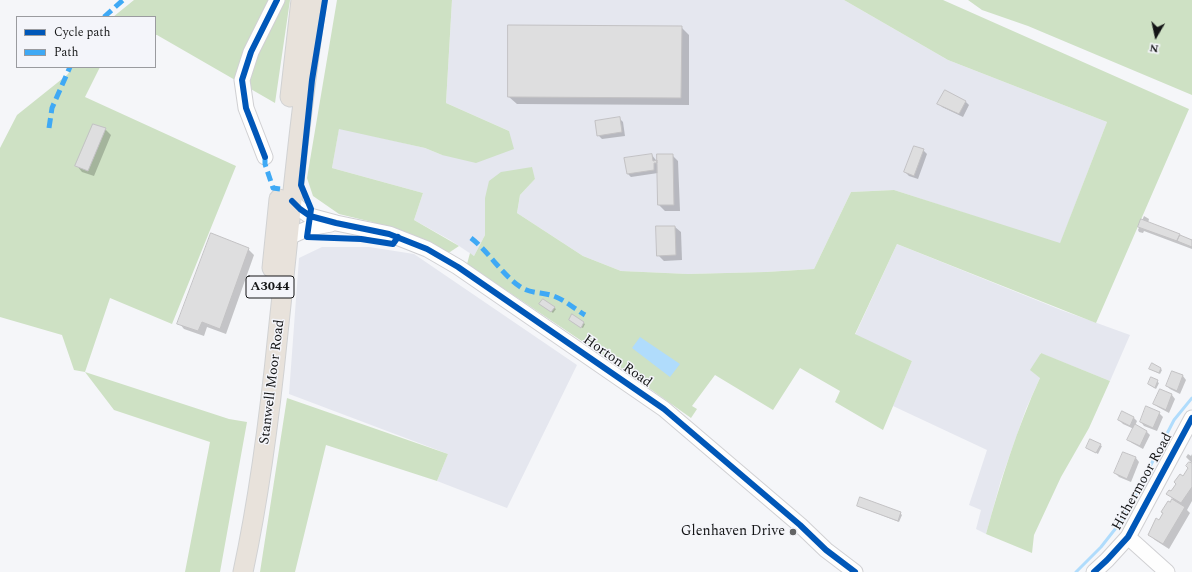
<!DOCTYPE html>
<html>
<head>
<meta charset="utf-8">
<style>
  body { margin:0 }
  #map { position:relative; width:1192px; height:572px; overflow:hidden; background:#f5f6f9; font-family:Spectral,serif }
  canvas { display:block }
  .legend { position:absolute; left:16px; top:16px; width:140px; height:52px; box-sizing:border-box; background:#f4f5fa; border:1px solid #9a9b9f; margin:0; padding:5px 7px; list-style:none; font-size:12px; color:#141516 }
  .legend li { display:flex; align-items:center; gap:8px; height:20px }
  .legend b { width:20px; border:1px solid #9a9b9f }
  .north { position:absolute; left:1136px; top:16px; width:40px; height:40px; -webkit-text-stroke:3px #f4f5fa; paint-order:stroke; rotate:189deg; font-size:11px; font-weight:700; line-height:16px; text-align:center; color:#141516 }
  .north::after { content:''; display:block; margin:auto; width:14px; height:18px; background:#141516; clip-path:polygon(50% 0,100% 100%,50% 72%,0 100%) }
</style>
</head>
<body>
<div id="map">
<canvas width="1192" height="572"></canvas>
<ul class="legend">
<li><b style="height:5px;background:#0057b8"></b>Cycle path</li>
<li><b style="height:5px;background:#3fa9f5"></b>Path</li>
</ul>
<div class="north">N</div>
</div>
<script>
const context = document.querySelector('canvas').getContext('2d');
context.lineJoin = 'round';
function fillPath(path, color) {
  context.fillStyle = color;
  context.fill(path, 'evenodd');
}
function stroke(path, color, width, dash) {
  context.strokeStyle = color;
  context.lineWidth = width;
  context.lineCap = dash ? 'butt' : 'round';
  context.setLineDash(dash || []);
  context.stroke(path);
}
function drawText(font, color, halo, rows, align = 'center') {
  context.font = font + ' Spectral,serif';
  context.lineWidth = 3;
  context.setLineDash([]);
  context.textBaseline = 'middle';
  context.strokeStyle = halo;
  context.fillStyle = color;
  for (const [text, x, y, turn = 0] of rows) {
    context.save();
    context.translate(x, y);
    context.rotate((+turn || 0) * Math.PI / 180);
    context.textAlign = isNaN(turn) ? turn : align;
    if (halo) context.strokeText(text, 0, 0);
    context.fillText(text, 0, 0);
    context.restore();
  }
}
const built = new Path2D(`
  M452,0H844L948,60L1107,122L1060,244L894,190L851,192L814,269L766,272L688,274L621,271L583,256L517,213L520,195L535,179L531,167L485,198V235L474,256L450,240L414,220L423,193L332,168L339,128L425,148L442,155L509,131L446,103Z
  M897,244L1061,310L1130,335L1110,381L1040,353V378L1026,409L1001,480L986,534L976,529L981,510L969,505L987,450L893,406L912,361L855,335Z
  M322,247H369L414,254L577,365L507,508L437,481L448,454L289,394L299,258Z`);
const green = new Path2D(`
  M134,0H290L275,103L157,35H155V17H113Z
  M337,0H452L446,103L509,131L514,149L476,163L442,155L425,148L339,129L332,168L423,193L414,220L459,246L450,252L444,253L372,222L339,214L313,196L307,178Z
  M844,0H943L1189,109L1096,323L897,244L855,334L912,361L883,430L835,402L840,391L800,368L773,410L715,375L692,406L697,409L691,418L604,356L467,264L470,253L474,256L485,235V198L489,181L501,172L532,167L535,179L520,195L517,213L583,256L621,271L688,274L766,272L814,269L851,192L894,190L1060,243L1107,122L948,60Z
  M968,0H1192V95L1028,26L982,10Z
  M73,67H100L85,97L236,166L172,324L110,298L85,372L229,419L247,422L220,572H185L210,442L114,410L85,372L74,370L62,335L0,317V148L17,115L67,75Z
  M1041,353L1110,381L1089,428L1061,477L1034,535L1032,553L986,534C1001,480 1017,428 1040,378L1030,370Z
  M287,398L448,454L437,481L326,445L295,572H260Z`);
const water = new Path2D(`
  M640,337L680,364L670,377L632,348Z`);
const shadow = new Path2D(`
  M681,27L689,35V105L517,104L509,97Z
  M965,101L969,105L963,117L942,107L939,103Z
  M619,118L623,122L625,136L602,139L598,135Z
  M105,129L111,135L94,176L82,172L77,166Z
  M923,150L927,154L918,179L909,176L905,172Z
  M652,155L658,163L672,155L678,161L680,211H665L659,205L658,173L631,177L628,174Z
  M1144,216L1149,219L1148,223L1192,240V249L1144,231L1143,233L1139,232L1138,230Z
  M675,227L681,232L682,260L664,261L658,255Z
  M248,249L254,255L226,334L207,327L204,336L184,329L179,323Z
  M543,300L556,309L553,313L542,305Z
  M573,316L585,324L583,328L572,322Z
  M1150,369H1161L1162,370L1160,374Z
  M1183,376L1186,380L1180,394L1170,389L1167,386Z
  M1152,378L1159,383L1156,389L1149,384Z
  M1160,390L1172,395L1175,399L1169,413L1158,407L1154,404Z
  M1159,413L1163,417L1157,431L1144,426L1141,422Z
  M1134,418L1137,421L1135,426L1147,432L1150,435L1143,449L1132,443L1128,439L1134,429L1123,424L1119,420Z
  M1100,445L1102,446L1098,454L1089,449Z
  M1123,453L1136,458L1139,462L1131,482L1119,477L1115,473Z
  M1188,454L1191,456L1192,454V463L1186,457Z
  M1192,465V501L1187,510L1190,513L1169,549L1155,540L1149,534L1157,520L1159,521L1173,499L1167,493H1171Z
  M858,506L900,513L902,515L899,522Z`);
const stream = new Path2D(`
  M1076,572L1101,547L1123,519L1174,420L1192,398`);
const building = new Path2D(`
  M508,25L682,26L681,98L508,97Z
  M945,90L966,101L959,114L937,104Z
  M620,117L622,132L597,136L595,121Z
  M93,124L106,128L88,171L75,166Z
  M914,146L924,149L914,176L904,172Z
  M652,154L653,161L657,160V163H654V170L627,174L624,158Z
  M657,154H673L674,205H658Z
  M1141,219L1180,234L1177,241L1138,227Z
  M656,226H675L676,255L657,256Z
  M211,233L249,248L220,329L202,322L198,331L177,324Z
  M1180,235L1192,240V247L1177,241Z
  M543,299L555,307L551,312L539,304Z
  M572,314L584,322L581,328L569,320Z
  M1152,363L1161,368L1159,373L1149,369Z
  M1172,371L1183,375L1177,391L1166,386Z
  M1151,377L1158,380L1155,388L1148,384Z
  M1160,389L1172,394L1166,410L1153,404Z
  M1146,406L1160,412L1153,428L1140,422Z
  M1122,411L1134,417L1130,426L1118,420Z
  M1135,424L1147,431L1140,446L1127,440Z
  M1090,439L1101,444L1096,453L1086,448Z
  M1123,452L1136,457L1127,479L1114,473Z
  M1189,462L1192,463V487L1181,503L1166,494L1169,490L1171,491L1176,484L1174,482L1180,474L1183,476L1188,468L1186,466Z
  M860,497L901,512L898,521L857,506Z
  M1172,499L1185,507L1163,544L1148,535L1156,518L1159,520L1163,513L1161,512L1168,501L1170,502Z`);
const minor = new Path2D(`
  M265,157L246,108L242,80L251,52L277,0
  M292,201L300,209L310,216L336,223L389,234L427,249L458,267L664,409L800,525L826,550L855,572
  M289,237L309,228L331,224
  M1128,537L1167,572
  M1094,572L1107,560L1128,537L1192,418`);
const major = new Path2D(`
  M290,97L301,0
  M272,268L279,199
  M243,572C260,493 270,413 278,333C290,222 300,111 317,0`);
const quiet = new Path2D(`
  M104,17L123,0
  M49,128L52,108L70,67
  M265,157V164L273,188L280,189
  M471,238C489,252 503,276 522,288C533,294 545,292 556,297C566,301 575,309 585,315`);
const cycleway = new Path2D(`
  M325,0L312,80L301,185L311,209L307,237L361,239L393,244L398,237
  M265,157L246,108L242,80L251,52L277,0
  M292,201L300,209L310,216L336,223L389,234L427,249L458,267L664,409L800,525L826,550L855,572
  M1094,572L1107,560L1128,537L1192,418`);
const markers = [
  [793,532,4,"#636465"]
];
const shields = [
  [270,287,48]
];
const shieldNames = [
  ["A3044",270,287]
];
const streetNames = [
  ["Horton Road",617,362,35],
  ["Stanwell Moor Road",273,382,-83],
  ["Hithermoor Road",1143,482,-61]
];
const poiNames = [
  ["Glenhaven Drive",785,532]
];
fillPath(built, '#e5e7ef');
fillPath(green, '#cee1c4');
fillPath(water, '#b0dcfc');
fillPath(shadow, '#0003');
stroke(stream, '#b0dcfc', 3);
fillPath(building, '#dededf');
stroke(building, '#c3c2c4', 1);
stroke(minor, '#d0d0d3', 17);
stroke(major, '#d1d2d3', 21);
stroke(minor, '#fefefe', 15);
stroke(major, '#e8e2db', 19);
stroke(quiet, '#3fa9f5', 5, [10, 5]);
stroke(cycleway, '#0057b8', 6);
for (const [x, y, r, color] of markers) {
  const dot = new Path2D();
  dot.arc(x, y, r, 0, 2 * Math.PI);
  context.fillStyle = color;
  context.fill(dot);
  stroke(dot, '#f4f5fa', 1.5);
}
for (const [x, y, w] of shields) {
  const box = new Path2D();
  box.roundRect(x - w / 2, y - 11, w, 22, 3);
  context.fillStyle = '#f4f5fa';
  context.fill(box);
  stroke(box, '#141516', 1);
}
drawText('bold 13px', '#141516', null, shieldNames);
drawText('14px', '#141516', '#f4f5fa', streetNames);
drawText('14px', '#141516', '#f4f5fa', poiNames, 'right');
</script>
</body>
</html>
